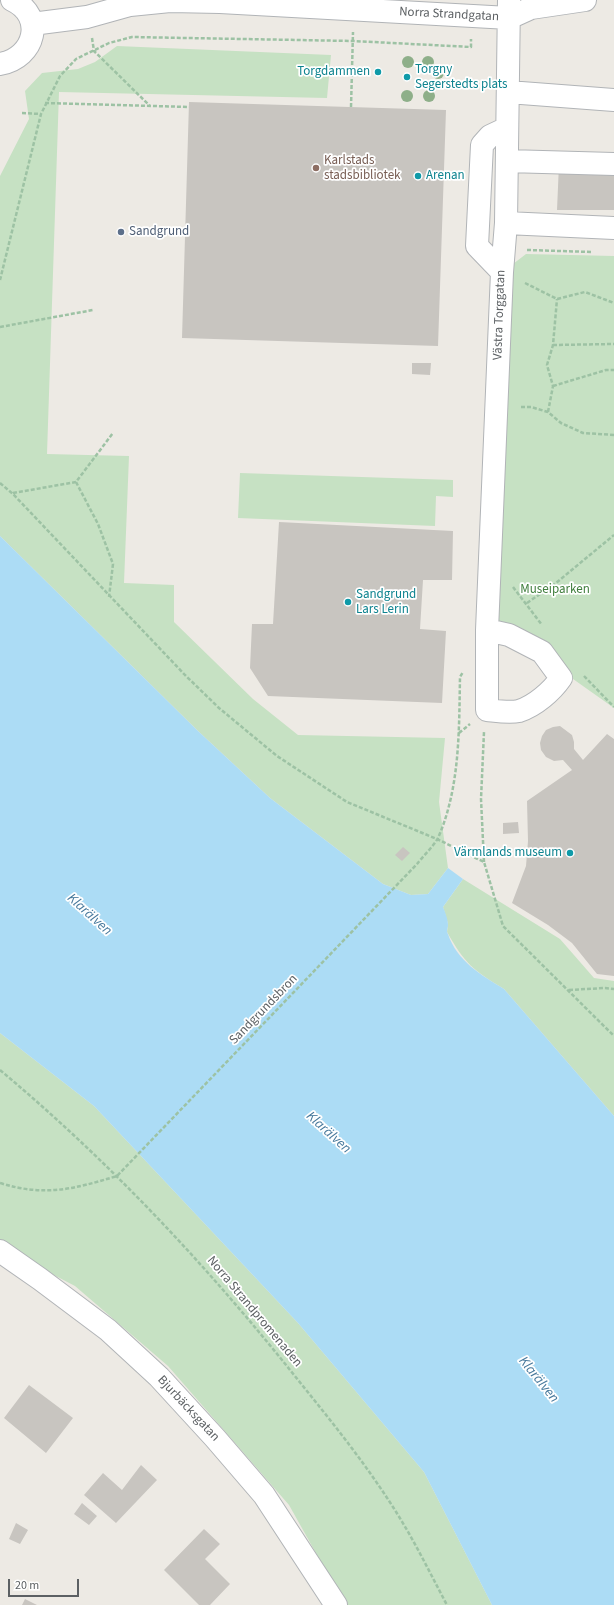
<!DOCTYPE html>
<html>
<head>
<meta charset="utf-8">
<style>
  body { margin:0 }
  #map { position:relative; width:614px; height:1605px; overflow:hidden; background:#edeae4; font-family:"Source Sans 3",sans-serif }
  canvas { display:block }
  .scale { position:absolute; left:8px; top:1579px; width:71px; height:18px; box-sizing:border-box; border:2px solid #5c6063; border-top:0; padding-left:5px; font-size:12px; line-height:14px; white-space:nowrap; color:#5c6063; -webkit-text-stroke:3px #fff; paint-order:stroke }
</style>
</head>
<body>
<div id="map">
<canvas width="614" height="1605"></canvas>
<div class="scale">20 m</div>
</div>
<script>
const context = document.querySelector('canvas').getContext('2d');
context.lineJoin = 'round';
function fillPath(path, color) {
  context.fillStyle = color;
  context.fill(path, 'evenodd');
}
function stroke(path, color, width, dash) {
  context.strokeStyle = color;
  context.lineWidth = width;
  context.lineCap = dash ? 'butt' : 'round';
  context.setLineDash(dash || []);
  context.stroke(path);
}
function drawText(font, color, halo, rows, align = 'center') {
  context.font = font + ' "Source Sans 3",sans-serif';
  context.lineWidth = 3.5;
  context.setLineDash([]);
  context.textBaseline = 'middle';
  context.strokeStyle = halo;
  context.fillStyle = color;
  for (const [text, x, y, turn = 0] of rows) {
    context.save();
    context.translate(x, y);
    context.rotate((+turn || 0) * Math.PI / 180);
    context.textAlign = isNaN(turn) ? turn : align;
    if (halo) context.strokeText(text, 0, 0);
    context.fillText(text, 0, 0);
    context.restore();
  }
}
const green = new Path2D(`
  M117,46L331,55L327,98L59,92L47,454L129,456L124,583L174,585V622L253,699L298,735L445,738L439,802L448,868L428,894L411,895L383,884L270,798L198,731L0,536V176L29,119L25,91L42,73L78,69L95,62Z
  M526,254L614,256V708L566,674L494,639L513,264Z
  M240,473L453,480V497L436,496L435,526L238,518Z
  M463,879L560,939L594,978L614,981V1116L504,989C473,970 465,964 447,932L448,924L443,907Z
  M0,1033L94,1106L298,1323L424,1472L492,1605H345L289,1505L168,1366L75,1286L0,1247Z`);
const water = new Path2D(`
  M0,536L198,731L270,798L383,884L411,895L428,894L448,868L463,879L443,907C445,912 448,919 448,925C448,928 446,931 448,934C457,961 481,975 504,989L614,1116V1605H492L424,1472L298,1323L94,1106L0,1033Z`);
const building = new Path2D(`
  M189,102L446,110L438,346L182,338Z
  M559,164L614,165V210H557Z
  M412,363H431L430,375L412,374Z
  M279,522L453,531L452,580H423L420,629L446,631L442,703L268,696L250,668L252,624H273Z
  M560,726L572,735L574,742V749L583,760L607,734L614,739V976L597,974L572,943L548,925L512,903L526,866L528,841L527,801L572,770L563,760L554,761L546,757L541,750L540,743L542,736L546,730L553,727Z
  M518,822L519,833L503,834V823Z
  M403,847L410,853L402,861L395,855Z
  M29,1385L73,1418L46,1453L4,1418Z
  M141,1465L157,1480L116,1523L84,1495L103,1473L122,1490Z
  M82,1503L97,1516L89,1525L74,1514Z
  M16,1523L28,1530L20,1544L9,1539Z
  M204,1529L220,1544L205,1559L230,1584L210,1605H199L164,1570Z
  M25,1599L37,1605H22Z`);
const path = new Path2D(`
  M92,38L94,51L150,106
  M45,103L189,107
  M351,107L353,32
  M22,113L41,114
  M527,250L592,252
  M0,280L41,114L60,76L76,59L109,43L132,37L353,41L471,47V39
  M525,283L557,299L585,292L614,303
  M0,327L93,310
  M553,345L614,344
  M553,386L606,370H614
  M521,407H531L548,412L561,423L583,433L614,435
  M548,412L553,386L547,365L553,345L557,299
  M76,482L98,524L113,564L109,597
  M0,483L13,494L185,675L219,708L277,756L347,802L437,839L484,862L503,926L614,1036
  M13,493L76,482L113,433
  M513,587L542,625
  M527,603L556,583L614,535
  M584,676L614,707
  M459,733L470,724
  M484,862L481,799L484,732
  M569,990L605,988L614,989
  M0,1070C105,1158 195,1253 282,1360C322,1410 364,1460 398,1515C416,1544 431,1575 447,1605
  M0,1183C45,1197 74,1189 117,1176L417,864C423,856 433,847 438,838C460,788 459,731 460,677L463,672`);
const minor = new Path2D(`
  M32,24L87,17L130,5L170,1L220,2L509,18L531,8L585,0
  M0,64C35,58 46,16 12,0
  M508,92L614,100
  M507,161L614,164
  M506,223L614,228
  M502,272L477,246L482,145L490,136L507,128
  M487,630L509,635L542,652L561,678C552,691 535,706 519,711C509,713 497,711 487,710V630L502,272L506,223L509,0
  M0,1251L40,1279L108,1330L159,1377L215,1438L264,1495L336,1605`);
const trees = [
  [408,62],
  [428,62],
  [438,73],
  [407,96],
  [429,96]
];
const markers = [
  [378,72,4,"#0f9aa8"],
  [407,77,4,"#0f9aa8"],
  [316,168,4,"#8d6e63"],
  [418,176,4,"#0f9aa8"],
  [121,232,4,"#5c6f8a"],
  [348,602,4,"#0f9aa8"],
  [570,853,4,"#0f9aa8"]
];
const streetNames = [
  ["Norra Strandgatan",449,15,3],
  ["Västra Torggatan",500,315,-88],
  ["Sandgrundsbron",264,1010,-46],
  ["Norra Strandpromenaden",254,1312,50],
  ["Bjurbäcksgatan",188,1409,47]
];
const cultureNames = [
  ["Torgny",415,70],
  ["Segerstedts plats",415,85],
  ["Torgdammen",370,72,"right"],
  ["Arenan",426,176],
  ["Sandgrund",356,595],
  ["Lars Lerin",356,610],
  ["Värmlands museum",562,853,"right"]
];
const educationNames = [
  ["Karlstads",324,161],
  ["stadsbibliotek",324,176]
];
const serviceNames = [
  ["Sandgrund",129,232]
];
const parkNames = [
  ["Museiparken",555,590]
];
const waterNames = [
  ["Klarälven",89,915,42],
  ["Klarälven",328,1133,42],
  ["Klarälven",538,1380,51]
];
fillPath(green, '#c6e1c3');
fillPath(water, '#acdcf5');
fillPath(building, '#c8c5c0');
stroke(minor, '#b1b4b7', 24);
stroke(path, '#9dc2a4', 2.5, [4, 2]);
stroke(minor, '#fff', 22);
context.fillStyle = '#8eaf89';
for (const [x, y] of trees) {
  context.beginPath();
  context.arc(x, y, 6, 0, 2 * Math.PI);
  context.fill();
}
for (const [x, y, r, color] of markers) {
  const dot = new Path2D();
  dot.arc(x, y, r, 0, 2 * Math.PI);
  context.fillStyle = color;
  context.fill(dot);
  stroke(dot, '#fff', 1.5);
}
drawText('13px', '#5c6063', '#fff', streetNames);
drawText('13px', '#0d838f', '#fff', cultureNames, 'left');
drawText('13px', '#785e54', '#fff', educationNames, 'left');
drawText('13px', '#4e5e75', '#fff', serviceNames, 'left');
drawText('13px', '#417f3e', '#fff', parkNames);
drawText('italic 14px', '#47799c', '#fff', waterNames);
</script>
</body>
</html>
